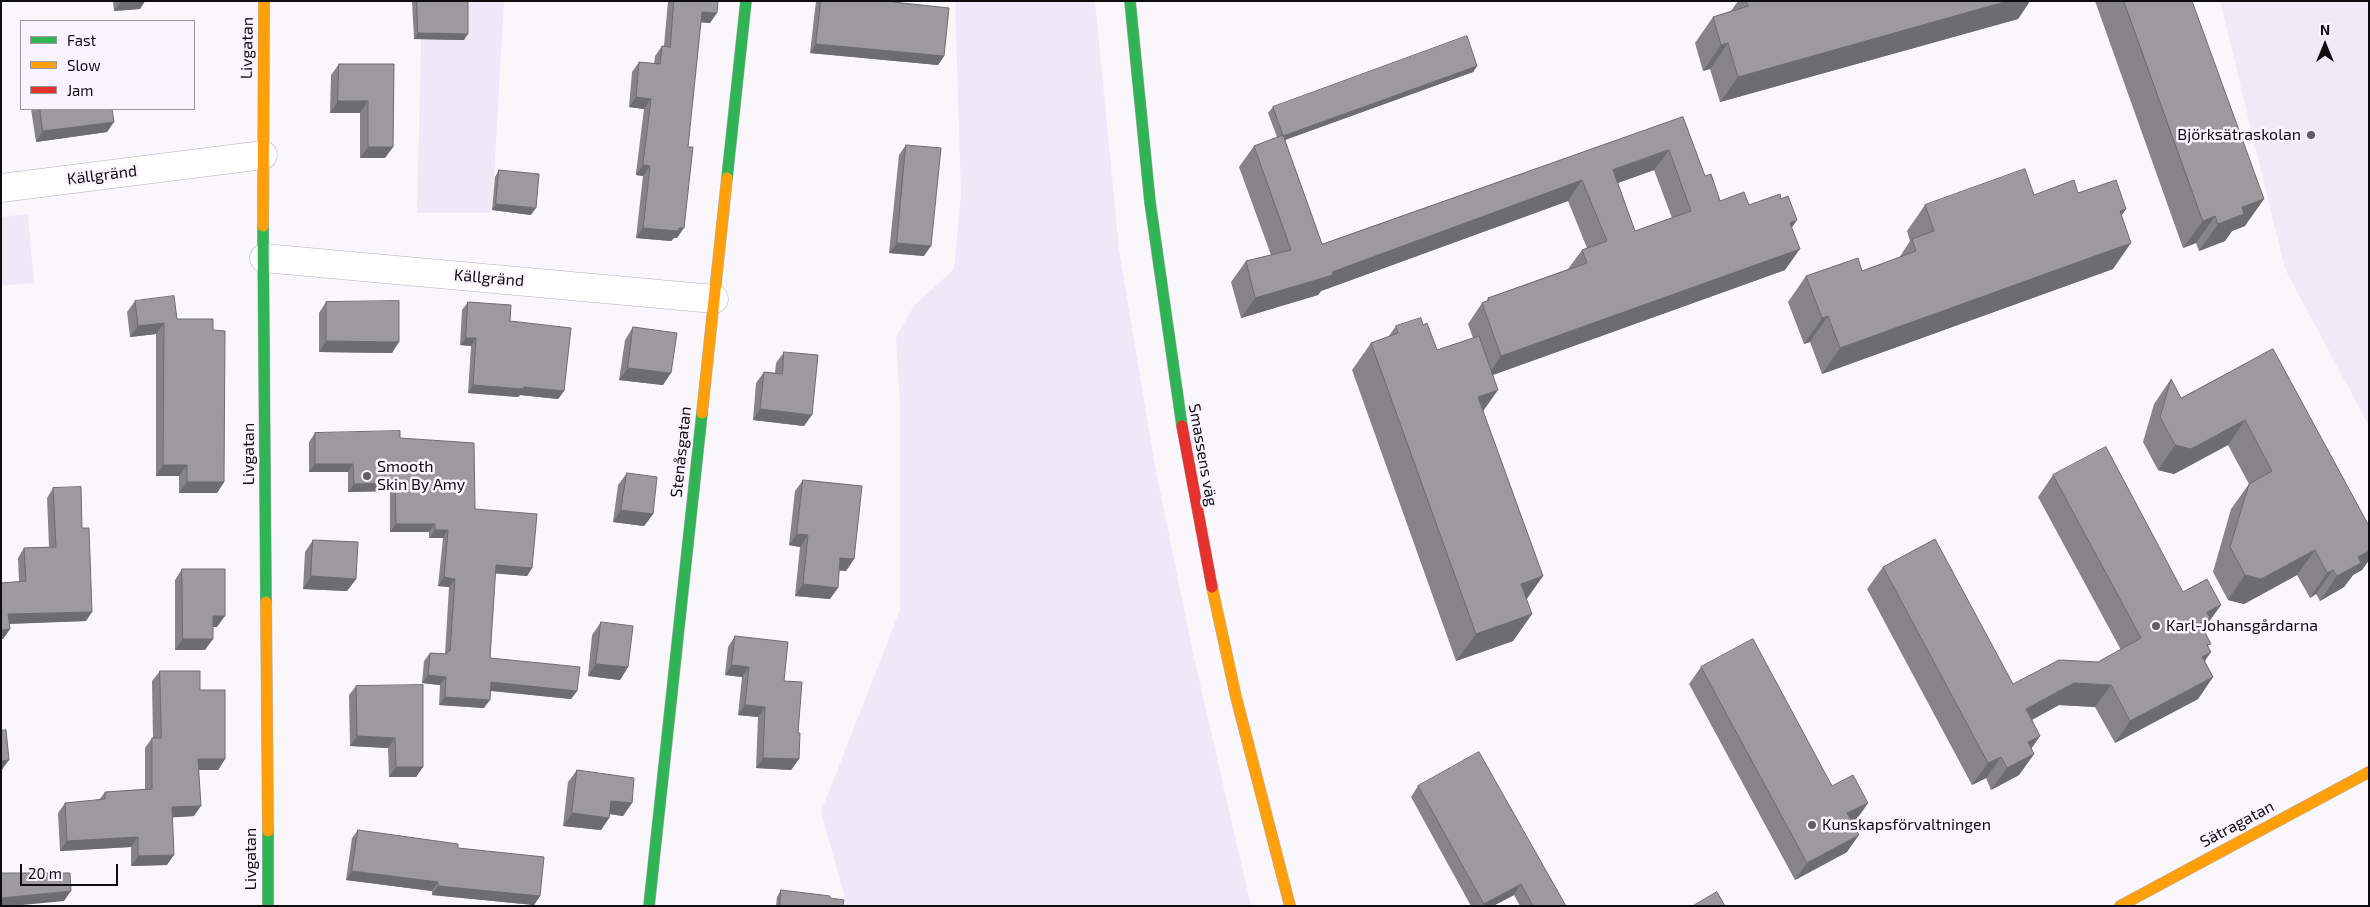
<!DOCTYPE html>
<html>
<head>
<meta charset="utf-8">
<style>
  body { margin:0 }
  #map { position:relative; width:2370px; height:907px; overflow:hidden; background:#f9f7fc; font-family:"Exo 2",sans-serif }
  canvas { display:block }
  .frame { position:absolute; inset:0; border:2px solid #0d0c0f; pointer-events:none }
  .legend { position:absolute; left:20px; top:20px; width:175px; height:90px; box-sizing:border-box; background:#f9f4ff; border:1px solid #9b979f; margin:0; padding:6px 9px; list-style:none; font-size:15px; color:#0d0c0f }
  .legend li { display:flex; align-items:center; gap:10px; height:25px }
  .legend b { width:25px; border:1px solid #9b979f }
  .north { position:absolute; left:2300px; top:20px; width:50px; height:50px; -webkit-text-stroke:4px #f9f4ff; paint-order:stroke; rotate:0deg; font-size:14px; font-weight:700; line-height:20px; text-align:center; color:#0d0c0f }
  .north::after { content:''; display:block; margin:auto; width:18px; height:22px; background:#0d0c0f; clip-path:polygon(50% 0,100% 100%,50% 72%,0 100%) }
  .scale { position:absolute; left:20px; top:864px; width:98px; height:22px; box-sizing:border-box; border:2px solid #0d0c0f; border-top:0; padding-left:6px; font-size:15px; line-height:18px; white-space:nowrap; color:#0d0c0f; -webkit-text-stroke:4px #f9f4ff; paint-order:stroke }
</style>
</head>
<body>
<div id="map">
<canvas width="2370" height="907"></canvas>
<div class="frame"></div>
<ul class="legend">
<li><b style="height:6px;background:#30b455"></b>Fast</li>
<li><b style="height:6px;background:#ff9f0a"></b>Slow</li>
<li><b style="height:6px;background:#e5322d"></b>Jam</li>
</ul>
<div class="north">N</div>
<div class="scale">20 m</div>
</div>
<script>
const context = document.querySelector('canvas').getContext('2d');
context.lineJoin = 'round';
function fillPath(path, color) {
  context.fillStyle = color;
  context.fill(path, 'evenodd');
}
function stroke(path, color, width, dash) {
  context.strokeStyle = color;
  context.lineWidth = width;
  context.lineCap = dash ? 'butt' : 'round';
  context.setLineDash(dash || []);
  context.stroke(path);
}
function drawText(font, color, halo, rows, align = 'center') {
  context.font = font + ' "Exo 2",sans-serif';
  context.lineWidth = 5;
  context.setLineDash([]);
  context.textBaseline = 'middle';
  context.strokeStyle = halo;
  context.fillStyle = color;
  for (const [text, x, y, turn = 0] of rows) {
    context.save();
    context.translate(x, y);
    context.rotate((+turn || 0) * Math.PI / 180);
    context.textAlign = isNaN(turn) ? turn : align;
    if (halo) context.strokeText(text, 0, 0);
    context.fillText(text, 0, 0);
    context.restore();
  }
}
const built = new Path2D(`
  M2220,1H2369V426L2285,269Z`);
const green = new Path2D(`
  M422,1H504L492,213H417Z
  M955,1H1095L1119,249L1155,466L1193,653L1251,906H844L845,898L821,812L900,610V406L896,337L914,306L954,269L961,194Z
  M28,214L34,283L1,286V217Z`);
const street = new Path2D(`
  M1,188L263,155
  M264,258L714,299`);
const fast = new Path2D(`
  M1130,1L1150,202L1182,426
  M727,178L746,1
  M263,226L266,602
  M268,831V906
  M649,906L702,413`);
const slow = new Path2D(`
  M263,226L264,1
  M702,413L727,178
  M1212,587L1236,697L1290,906
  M266,602L268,831
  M2120,906L2369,772`);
const jam = new Path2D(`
  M1182,426L1212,587`);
const wall = new Path2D(`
  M113,1H145L140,9L114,11Z
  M412,1H468L464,40L414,39Z
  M668,1H718L710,23L701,22L677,238H674L671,241L636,238L643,176L636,175V173L644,109L629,107L632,72L639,62L654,64L655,56L662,46H664Z
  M816,1H893V2L944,56L938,65L810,53Z
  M1738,1H2030L2018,19L1720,102L1710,69L1703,71L1695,43L1713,17L1731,11Z
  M2095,1H2192L2245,226L2232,231L2225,241L2199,251L2196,243L2183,248Z
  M339,64H394L393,147L385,158H360V113H330L331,75Z
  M1477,66L1473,72L1285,140L1322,244L1683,117L1705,176L1720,201L1749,205L1781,199L1797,220L1792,227L1785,270L1493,375L1483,411L1543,576L1526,599L1532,614L1513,641L1456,661L1352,370L1371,343L1388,337L1396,326L1423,325L1437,350L1473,338L1468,324L1482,303L1486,302L1488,298L1568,269L1582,250L1587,248L1568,201L1321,291L1318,295L1241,318L1231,282L1246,261L1271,255L1239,167L1254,146L1277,137L1268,113L1273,107ZM1654,170L1672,218L1635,231L1618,183Z
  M31,109H112L107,132L36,142Z
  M906,145L924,256L889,253L899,155Z
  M499,170L531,215L492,210L495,177Z
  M2078,193L2126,209L2121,216L2113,269L1822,374L1810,342L1804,344L1788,302L1806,276L1862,271L1899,258L1910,241L1907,231L1925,205L2034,195Z
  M135,301L177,319L213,330L224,482L217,493H179V476H156V334L130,337L127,312Z
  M326,302L392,353L319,352V313Z
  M468,302L510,321L564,391L558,399L520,395L518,397L468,393L471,346L460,345L462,310Z
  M633,327L663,385L619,380L625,340Z
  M2273,349L2369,526V560L2362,570L2353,575L2344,587L2320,601L2316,594L2310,598L2297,575L2244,604L2228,600L2213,572L2231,509L2249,484L2228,445L2174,474L2158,470L2143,442L2154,404L2171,379L2181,398Z
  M784,352L804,426L753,420L756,383L764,372L775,373L776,363Z
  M315,433L400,438L475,509L532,568L527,576L495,573L490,658L577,691L571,699L490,691L484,708L439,705L440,685L422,683L424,661L430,653L445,654L449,587L438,586L443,538H429V532H390V491L348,492V472H309V442Z
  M627,473L653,514L644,526L613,522L618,485Z
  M2053,475L2183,592L2221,605L2205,627L2203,628L2209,648L2205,661L2213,677L2198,699L2115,743L2095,707L2059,705L2032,720L2040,736L2031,748L2034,754L2019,775L1991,790L1986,778L1972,785L1867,589L1883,567L2013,684L2098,662L2121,650L2038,497Z
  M803,480L854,559L846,571L839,570L830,599L795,596L800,547L789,545L795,491Z
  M53,488L86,621L9,624L10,629L3,639L19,581L18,558L24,548L49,547L47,498Z
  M313,540L356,579L347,591L303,589L305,552Z
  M182,569L217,627H213L205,650H175V580Z
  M601,622L628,667L620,680L588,676L592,635Z
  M735,636L784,681L798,733L799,759L791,770L756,768L758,717L738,715L742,677L725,675L728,647Z
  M1701,667L1832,786L1868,803L1856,820L1852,822L1847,852L1795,880L1689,684Z
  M160,671L200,690L225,759L218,770H199L194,816L172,817L167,865L131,866V847L60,851L58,813L65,803L99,800L105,792L145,789V748L152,738H153L152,681Z
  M356,686L423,767L416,777H389L388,748L350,746L349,695Z
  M577,770L632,803L623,816L610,814L609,818L601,830L563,826L568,782Z
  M1418,786L1566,906H1520L1514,895L1493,906H1471L1411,797Z
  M358,830L458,848L540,896L534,905L432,895V891L346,880L352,838Z
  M781,890L830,898L843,906H776L777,897Z`);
const shadedWall = new Path2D(`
  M125,1H145L140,9L114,11L121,2Z
  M2008,1H2030L2018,19L1720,102L1738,77Z
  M702,12L717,13L710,23L695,22Z
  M418,33L468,34L464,40L414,39Z
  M1728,43L1710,69L1703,71L1721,45Z
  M816,44L944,56L938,65L810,53Z
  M1477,66L1473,72L1279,142L1283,136Z
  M636,97L651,99L644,109L629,107Z
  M338,101H368L360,113H330Z
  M114,122L107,132L36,142L43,131Z
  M368,147H393L385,158H360Z
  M1669,150L1654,170L1598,190L1613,170Z
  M643,165L650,166L643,176L636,175Z
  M1582,180L1568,201L1321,291L1318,295L1241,318L1255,298L1332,272Z
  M2264,199L2245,226L2232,231L2225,241L2199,251L2218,224L2242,207Z
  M496,204L536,208L531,215L492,210Z
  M2126,209L2108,234L2120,211Z
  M2215,216L2196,243L2183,248L2203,221Z
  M1797,220L1782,241L1790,223Z
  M643,228H684L677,238H674L671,241L636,238Z
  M897,243L931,246L924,256L889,253Z
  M2131,243L2113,269L1822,374L1840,348Z
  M1800,249L1785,270L1487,377L1501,356Z
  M1828,316L1810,342L1804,344L1822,318Z
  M164,323L156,334L130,337L138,326Z
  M466,338H476L471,346L460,345Z
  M326,341L399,342L392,353L319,352Z
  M628,368L671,373L663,385L619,380Z
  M473,385L524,387L564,391L558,399L520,395L518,397L468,393Z
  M1498,390L1479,417L1478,397Z
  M760,409L812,415L804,426L753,420Z
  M2245,420L2228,445L2174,474L2158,470L2175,445Z
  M315,464H353L348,472H309Z
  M163,465H187L179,476H156Z
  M187,482H224L217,493H179Z
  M395,483L390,491L348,492L354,484Z
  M621,510L653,514L644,526L613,522Z
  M396,524H435L429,532H390Z
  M435,530H448L443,538H429Z
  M797,534L808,535L800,547L789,545Z
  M2315,550L2297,575L2244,604L2228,600L2245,575Z
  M2369,551V560L2362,570L2353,575L2344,587L2320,601L2337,576L2358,557Z
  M840,558L854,559L846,571L832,570Z
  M496,565L532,568L527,576L490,573Z
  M2333,570L2316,594L2310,598L2327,573Z
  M311,576L356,579L347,591L303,589Z
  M1543,576L1524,603L1521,584Z
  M444,577L455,579L449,587L438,586Z
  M803,584L838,588L830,599L795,596Z
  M2221,605L2205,627L2202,629L2185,645L2207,612Z
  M92,612L86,621L2,624L8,614Z
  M1532,614L1513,641L1456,661L1476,634Z
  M213,616H225L217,627H205Z
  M10,629L3,639H1V630Z
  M183,639H213L205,650H175Z
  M2211,652L2196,674L2202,657Z
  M596,664L628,667L620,680L588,676Z
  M732,665L749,667L742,677L725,675Z
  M428,675L446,677L440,685L422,683Z
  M2213,677L2198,699L2115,743L2130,721Z
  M491,682L577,691L571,699L485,690Z
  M2074,683L2111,685L2095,707L2059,705L2011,731L2026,709Z
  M445,697L490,700L484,708L439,705Z
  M745,705L765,707L758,717L738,715Z
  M357,736L395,738L388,748L350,746Z
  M2040,736L2025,758L2028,742Z
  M2034,754L2019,775L1991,790L2007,768Z
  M2001,757L1986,778L1972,785L1988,763Z
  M763,758L799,759L791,770L756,768Z
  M198,759H225L218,770H191Z
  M9,760L1,771V761Z
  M396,767H423L416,777H389Z
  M611,801L632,803L623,816L602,813Z
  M1868,803L1856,820L1835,830L1847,813Z
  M201,806L194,816L165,818L172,807Z
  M572,813L609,818L601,830L563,826Z
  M1859,835L1847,852L1795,880L1807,863Z
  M138,837L131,847L60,851L67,841Z
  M174,855L167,865L131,866L138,856Z
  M352,871L438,882L432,891L346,880Z
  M1521,884L1514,895L1493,906H1483L1484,904Z
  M438,886L540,896L534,905L432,895Z
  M71,891L64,901L12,906H1V898Z`);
const building = new Path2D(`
  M417,1H468V34L418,33Z
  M674,1H718L717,13L702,12L688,147H693L684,228H679L678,231L643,228L650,166L643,165V163L651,99L636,97L639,62L660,64L662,46L670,47Z
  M821,1H893V2L949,8L944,56L816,44Z
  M1746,1H2008L1738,77L1728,43L1721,45L1713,17L1748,6Z
  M2124,1H2192L2264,199L2242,207L2244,214L2218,224L2215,216L2203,221Z
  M1467,36L1477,66L1283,136L1273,107Z
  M339,64H394L393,147H368V101H338Z
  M40,109H112L114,122L43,131Z
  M1683,117L1705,176L1711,174L1720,201L1744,192L1749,205L1780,194L1781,199L1788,196L1797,220L1790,223L1800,249L1501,356L1482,303L1489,300L1488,298L1587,263L1582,250L1607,241L1582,180L1332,272L1333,275L1255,298L1246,261L1291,250L1254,146L1283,135L1322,244ZM1669,150L1691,211L1635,231L1613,170Z
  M906,145L941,148L931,246L897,243Z
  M2025,169L2034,195L2074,180L2078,193L2116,180L2126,209L2120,211L2131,243L1840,348L1828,316L1822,318L1806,276L1858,258L1862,271L1916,251L1912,239L1934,231L1925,205Z
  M499,170L539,174L536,208L496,204Z
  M174,296L177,319H213V330L225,331L224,482H187V465H163L164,323L138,326L135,301Z
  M399,301V342L326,341V302Z
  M468,302L511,305L510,321L571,328L564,391L524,387L523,389L473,385L476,338H466Z
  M1421,318L1423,325L1427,323L1437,350L1479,336L1498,390L1478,397L1543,576L1521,584L1532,614L1476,634L1371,343L1398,333L1396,326Z
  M633,327L677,333L671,373L628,368Z
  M2273,349L2369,526V551L2358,557L2361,563L2337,576L2333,570L2327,573L2315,550L2261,579L2245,575L2230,547L2249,484L2272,471L2245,420L2191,449L2175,445L2160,417L2171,379L2181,398Z
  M784,352L818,355L812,415L760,409L764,372L782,374Z
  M400,431V438L474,443L475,509L537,514L532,568L496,565L490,658L580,667L577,691L491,682L490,700L445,697L446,677L428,675L430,653L447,654V651H450L455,579L444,577L448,530H435V524H396L395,483L354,484L353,464H315V433Z
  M2106,447L2183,592L2207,579L2221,605L2207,612L2210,618L2200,623L2211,644L2207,645L2211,652L2202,657L2213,677L2130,721L2111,685L2074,683L2026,709L2040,736L2028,742L2034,754L2007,768L2001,757L1988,763L1883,567L1935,539L2013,684L2059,660L2098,662L2141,638L2053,475Z
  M627,473L657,477L653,514L621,510Z
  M803,480L862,486L854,559L840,558L838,588L803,584L808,535L797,534Z
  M81,487L82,528H89L92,612L8,614L10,629L1,630V583L26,581L24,548L56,547L53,488Z
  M313,540L358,542L356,579L311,576Z
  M182,569H225V616H213V639H183Z
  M601,622L633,626L628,667L596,664Z
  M735,636L788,642L784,681L802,682L798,733H800L799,759L763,758L765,707L745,705L749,667L732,665Z
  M1753,639L1832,786L1853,775L1868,803L1847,813L1859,835L1807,863L1701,667Z
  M160,671H200V690H225V759H198L201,806L172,807L174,855L138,856V837L67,841L65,803L105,799V792L152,789V738H161Z
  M423,685V767H396L395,738L357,736L356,686Z
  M6,730L9,760L1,761V731Z
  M1479,752L1566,906H1533L1521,884L1484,904L1418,786Z
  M577,770L634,778L632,803L611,801L609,818L572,813Z
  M358,830L458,844V848L544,857L540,896L438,886V882L352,871Z
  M1,873H70L71,891L1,898Z
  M781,890L830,896V898L844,900L843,906H780Z
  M1717,892L1725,906H1693Z`);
const markers = [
  [2311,135,5,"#605e62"],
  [367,476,5,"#605e62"],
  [2156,626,5,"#605e62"],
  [1812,825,5,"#605e62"]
];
const streetNames = [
  ["Livgatan",247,48,-89],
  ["Källgränd",102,175,-7],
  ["Källgränd",489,278,5],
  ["Stenåsgatan",681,452,-84],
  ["Livgatan",249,454,-90],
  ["Smassens väg",1203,455,80],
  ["Sätragatan",2237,824,-28],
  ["Livgatan",251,859,-90]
];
const poiNames = [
  ["Björksätraskolan",2301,135,"right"],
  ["Smooth",377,467],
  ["Skin By Amy",377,485],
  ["Karl-Johansgårdarna",2166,626],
  ["Kunskapsförvaltningen",1822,825]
];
fillPath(built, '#efeaf6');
fillPath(green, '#efe8f9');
stroke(street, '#b3b1b6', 29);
stroke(fast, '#b3b1b6', 12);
stroke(slow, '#b3b1b6', 12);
stroke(jam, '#b3b1b6', 12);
stroke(street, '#fefeff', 28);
stroke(fast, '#30b455', 11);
stroke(slow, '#ff9f0a', 11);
stroke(jam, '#e5322d', 11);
fillPath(wall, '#868488');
fillPath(shadedWall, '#6d6c6f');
fillPath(building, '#9c9a9e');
stroke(building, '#6d6c6f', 1);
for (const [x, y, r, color] of markers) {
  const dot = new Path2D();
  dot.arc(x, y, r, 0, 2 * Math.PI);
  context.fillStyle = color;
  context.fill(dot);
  stroke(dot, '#f9f4ff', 2);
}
drawText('16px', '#0d0c0f', '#f9f4ff', streetNames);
drawText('16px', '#0d0c0f', '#f9f4ff', poiNames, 'left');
</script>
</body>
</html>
